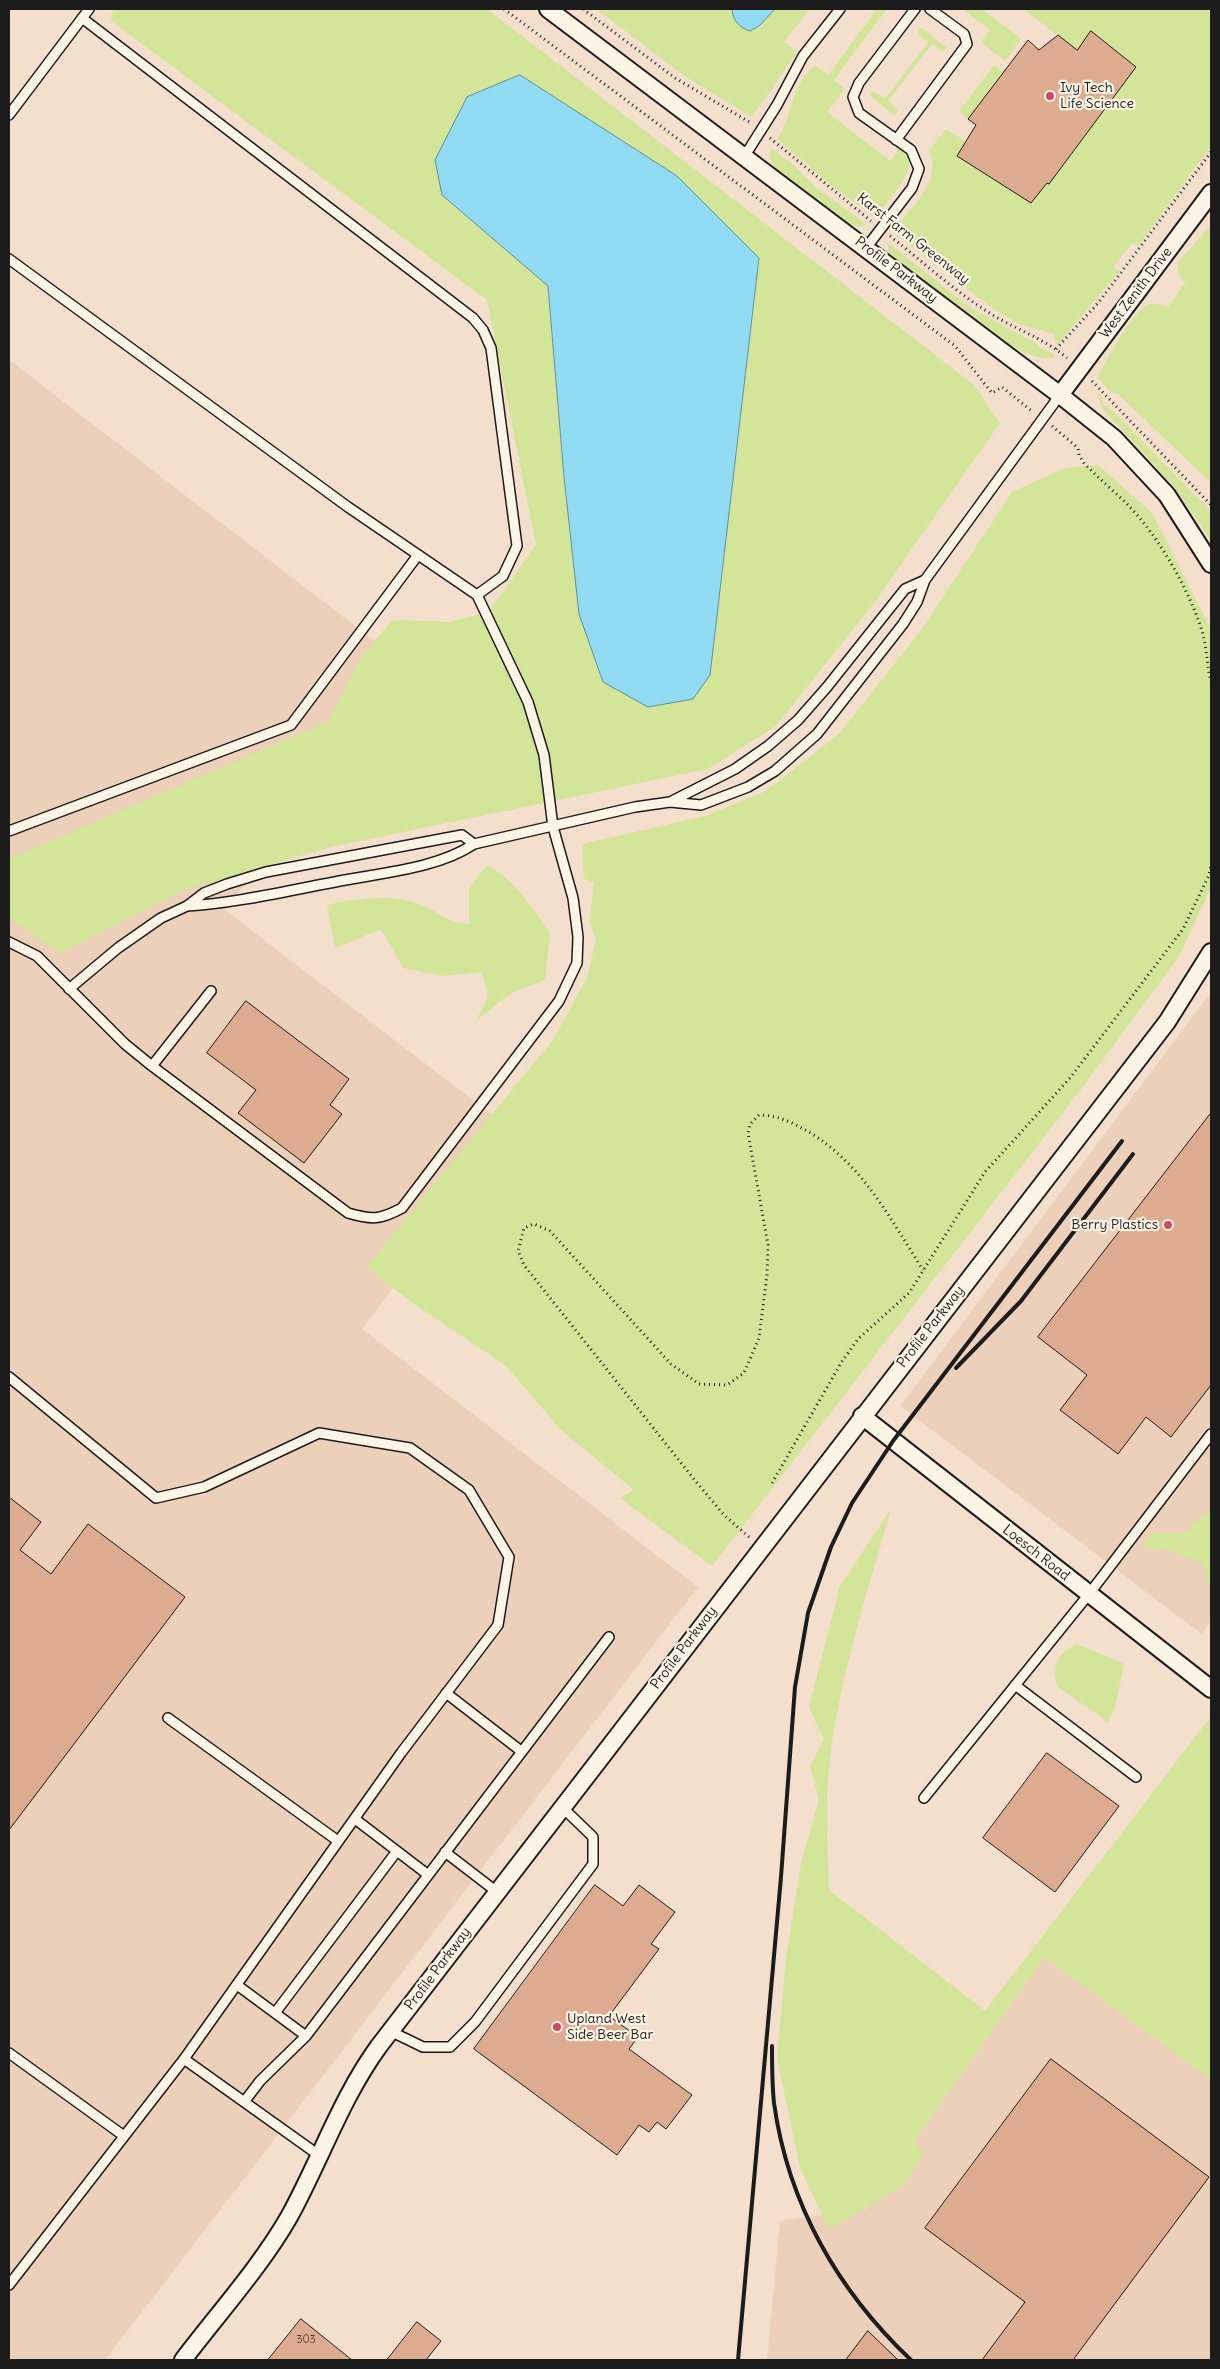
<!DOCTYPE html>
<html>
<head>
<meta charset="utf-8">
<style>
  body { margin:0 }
  #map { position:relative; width:1220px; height:2369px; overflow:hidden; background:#f3dfcc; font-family:Delius,sans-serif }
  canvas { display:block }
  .frame { position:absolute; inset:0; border:10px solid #1c1c1c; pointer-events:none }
</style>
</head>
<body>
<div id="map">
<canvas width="1220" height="2369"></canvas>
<div class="frame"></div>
</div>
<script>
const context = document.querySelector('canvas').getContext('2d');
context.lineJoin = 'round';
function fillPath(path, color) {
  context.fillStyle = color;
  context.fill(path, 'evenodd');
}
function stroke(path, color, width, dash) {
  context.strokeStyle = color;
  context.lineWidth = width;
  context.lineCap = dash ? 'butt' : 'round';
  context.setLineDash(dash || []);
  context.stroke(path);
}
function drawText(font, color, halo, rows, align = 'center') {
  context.font = font + ' Delius,sans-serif';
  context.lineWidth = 4.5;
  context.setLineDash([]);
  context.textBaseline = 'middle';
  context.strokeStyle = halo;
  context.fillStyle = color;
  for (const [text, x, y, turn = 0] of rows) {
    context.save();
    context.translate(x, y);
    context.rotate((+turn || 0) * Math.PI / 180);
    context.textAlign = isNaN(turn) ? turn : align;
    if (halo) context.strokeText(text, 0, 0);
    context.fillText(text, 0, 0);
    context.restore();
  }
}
const built = new Path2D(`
  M9,360L410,668L225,910L513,1131L362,1329L698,1587L105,2360H9Z
  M1211,992V1621L1202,1634L900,1406Z
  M1044,1957L1211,2079V2360H767L780,2221L866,2209Z`);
const green = new Path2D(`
  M113,9H487L974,385L1000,423L872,606L776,726L708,769L331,847L181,891L60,953L9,918V859L329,721L361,657L393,620L449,622L489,612L536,544L487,300L111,21ZM759,258L710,675L648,707L603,682L579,613L564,477L548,286Z
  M596,9H810L784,42L797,52L752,117L686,77Z
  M877,9H887L834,80L845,89L827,112L890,161L899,149L909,157C914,174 885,204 875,218L831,185L777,139C792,119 793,77 816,66L828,75Z
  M962,9H982L1021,39L1005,61L981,42L990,30Z
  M1023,9H1211V146L1138,246L1132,243L1114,266L1119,272L1058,344L1055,342L1054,334L1019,324L999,313L892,232C910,209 943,181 929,151L946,129L966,141L958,156L1031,203L1047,183L1049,184L1135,67L1092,31L1077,50Z
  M919,28H922L947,48L943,52L932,44L888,101L898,110L895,116L869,95L873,91L885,99L928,42L918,34Z
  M994,65L1004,72L968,119L959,111Z
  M771,148L791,163L817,188L866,224L860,227L850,225L775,168L770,159Z
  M1211,225V483L1118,394L1109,391L1098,377C1106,361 1131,314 1145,306C1153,302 1160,304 1168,307L1185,283L1178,273V262Z
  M887,242L972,309L1036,343L1040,348L1048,350L1056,357C1038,361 1025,353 1011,345L889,254Z
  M1097,393L1102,398L1104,405L1111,409L1129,427L1211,512V541L1176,489L1102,408Z
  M1098,465L1152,513L1211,629V887L1180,955L1082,1088L712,1566L620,1498L634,1490L561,1430L505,1365L414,1304L366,1267L553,1040L587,978L596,939L589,921L594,882L584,879L582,844L705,816L766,791L840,733L921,630L1012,492L1065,468Z
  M487,865C515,880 532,907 550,933L545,980L511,993L476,1021L488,997L482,972L444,976L403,968L381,929L335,948L327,905C356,899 387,894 416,903C437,909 444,923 469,924V889Z
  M1211,1508V1597L1203,1564L1172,1551L1142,1547L1151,1533H1183Z
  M891,1509C868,1590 841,1672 830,1757C825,1801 828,1846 829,1890L985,2011L1209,1719L1211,1720V2079L1044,1957L914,2141L923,2154L904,2185L829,2229L800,2168L777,2058L786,1959L801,1863L819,1800L810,1766L824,1739L809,1707L840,1586Z
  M1077,1644L1124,1664L1116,1703L1108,1722L1057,1686C1052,1665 1057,1654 1077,1644Z`);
const water = new Path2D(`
  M732,9H775L759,26L750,31C740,28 732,20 732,9Z
  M520,75L677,176L759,258L710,675L693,699L648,707L603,682L579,614L564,477L548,286L442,195L435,160L467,97Z`);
const building = new Path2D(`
  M1091,31L1136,67L1049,184L1047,183L1031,203L957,156L976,125L968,119L1028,40L1039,50L1058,35L1077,50Z
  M246,1001L349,1079L330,1105L342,1114L304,1163L238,1113L256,1090L207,1053Z
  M1211,1113V1385L1171,1437L1146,1417L1118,1454L1060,1410L1087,1375L1038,1337Z
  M9,1497L41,1522L20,1550L51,1574L88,1524L185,1597L9,1830Z
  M1047,1753L1119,1806L1055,1892L983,1838Z
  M595,1885L623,1906L639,1885L675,1912L651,1944L659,1949L609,2016L638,2037L629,2049L692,2095L666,2129L657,2122L649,2132L639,2125L617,2155L474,2049Z
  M1051,2059L1209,2177L1073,2360H982L1025,2302L925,2228Z
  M301,2319L352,2360H268Z
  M417,2322L441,2341L426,2360H387Z
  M868,2331L898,2360H846Z`);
const path = new Path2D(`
  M504,9L955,346L992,393L1002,387L1033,412
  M583,9L675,78L751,123
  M770,138L871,221
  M890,236C922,261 953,290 988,312C1014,329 1044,338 1067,358
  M1056,349L1099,302L1211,152
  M1092,381L1211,505
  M1052,426L1078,448L1079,455L1084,463C1098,478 1114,491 1128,505C1158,536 1185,583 1199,622C1207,642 1206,662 1211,682
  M772,1483L841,1363L858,1339L909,1293L985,1172L1070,1078L1183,929L1209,875L1211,865
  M749,1537L724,1515L693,1478L524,1265L518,1251L524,1228L534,1224L550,1231L671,1364L699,1384L727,1385L744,1373L759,1338L767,1275L768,1245L748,1133L750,1124L759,1115C778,1115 793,1123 809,1132C864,1166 889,1217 923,1270`);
const lane = new Path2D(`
  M9,115L89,9
  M896,140L967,44L964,34L930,9
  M744,157L777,105L803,56L840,9
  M866,248L912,188L919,169L911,150L859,113L853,97L859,83L915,9
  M9,259L348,507L477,595L503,576L517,546L491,348L483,330L473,318L82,18
  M670,802L735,769L768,746L798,720L827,687L905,589L925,580
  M9,831L291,725L418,555
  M187,906C237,903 286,891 335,882C379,873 437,869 474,844L635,807L670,802L701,805L748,787L775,771L817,734L903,624L917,602L925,580L1060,395
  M9,942L37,956L125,1044L152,1066L348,1213C372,1220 380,1220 402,1208L559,1001L577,963L578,937L573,898L553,827L544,755L528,702L477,595
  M69,989L118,948L161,918L187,906L204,893L227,884L266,872L462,835L474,844
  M152,1066L211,991
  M9,1377L156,1498L204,1487L319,1433L410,1448L469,1490L509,1557L498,1625L401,1753L184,2059L9,2285
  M1015,1685L1136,1777
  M446,1693L521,1751
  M168,1718L338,1841
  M924,1798L1089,1594L1211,1434
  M355,1819L427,1874
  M445,1852L497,1892
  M237,1985L306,2036
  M275,2013L397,1851
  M390,2031L423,2047H450L475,2022L593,1864V1837L562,1807
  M9,2053L124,2136
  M184,2059L320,2156
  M244,2102L260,2081L306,2036L609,1637`);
const street = new Path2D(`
  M548,9L1060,395L1114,438L1167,495L1211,564
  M1060,395L1211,193
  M862,1416L1211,1689
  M183,2360C217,2315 261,2266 289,2217C320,2161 341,2098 379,2046L1167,1022L1211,952`);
const rail = new Path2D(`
  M956,1368L1021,1301L1133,1154
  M772,2046C772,2065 772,2084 774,2103C788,2204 838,2291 911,2360
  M738,2360L781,1877L795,1687L808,1613L831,1547L852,1503L893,1441L1122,1141`);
const markers = [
  [1050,96,5,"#d1495b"],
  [1168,1225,5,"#d1495b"],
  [557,2027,5,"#d1495b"]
];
const numberNames = [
  ["303",306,2340]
];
const poiNames = [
  ["Ivy Tech",1060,88],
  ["Life Science",1060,104],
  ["Berry Plastics",1158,1225,"right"],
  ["Upland West",567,2019],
  ["Side Beer Bar",567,2035]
];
const streetNames = [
  ["Karst Farm Greenway",913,239,38],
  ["Profile Parkway",896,270,37],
  ["West Zenith Drive",1136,293,-53],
  ["Profile Parkway",931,1327,-52],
  ["Loesch Road",1036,1553,38],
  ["Profile Parkway",684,1648,-53],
  ["Profile Parkway",438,1969,-53]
];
fillPath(built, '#ecd0ba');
fillPath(green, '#d2e599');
fillPath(water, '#92dcf3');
stroke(water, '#638f9d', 1);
fillPath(building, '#ddac90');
stroke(building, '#1c1c1c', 1);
stroke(lane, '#1c1c1c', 12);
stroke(street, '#1c1c1c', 20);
stroke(path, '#1c1c1c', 3, [1, 4]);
stroke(lane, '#fcf5e5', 9);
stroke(street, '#fcf5e5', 16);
stroke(rail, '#1c1c1c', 4);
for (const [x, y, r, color] of markers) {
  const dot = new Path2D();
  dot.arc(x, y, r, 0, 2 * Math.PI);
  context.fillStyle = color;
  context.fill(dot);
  stroke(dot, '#fcf5e5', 2);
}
drawText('11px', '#4c4039', null, numberNames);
drawText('14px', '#1c1c1c', '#fcf5e5', poiNames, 'left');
drawText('14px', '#1c1c1c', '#fcf5e5', streetNames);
</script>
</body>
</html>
